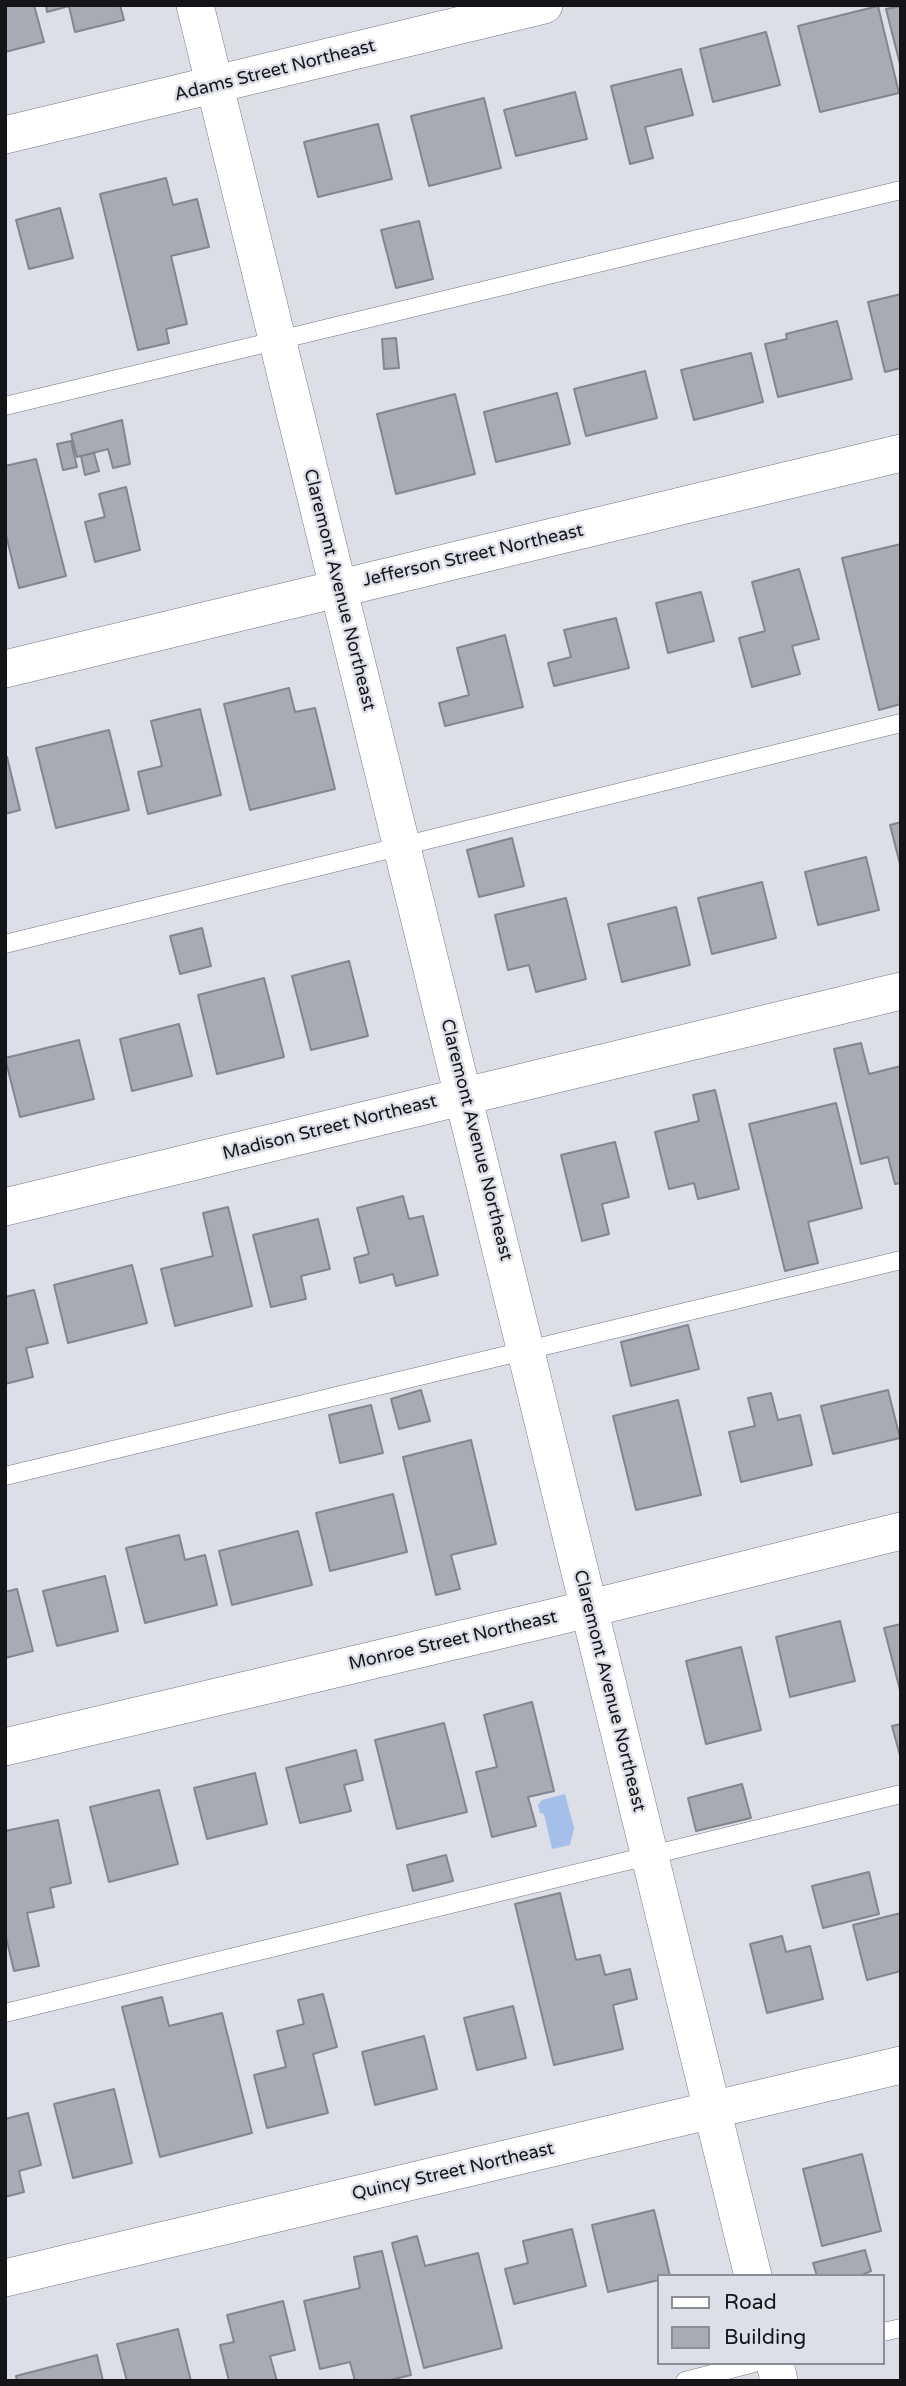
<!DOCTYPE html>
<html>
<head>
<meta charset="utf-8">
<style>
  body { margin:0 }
  #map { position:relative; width:906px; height:2386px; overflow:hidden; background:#dcdee8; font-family:"Varela Round",sans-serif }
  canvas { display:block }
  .frame { position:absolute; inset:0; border:7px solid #151519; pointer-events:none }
  .legend { position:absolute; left:657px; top:2274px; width:228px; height:91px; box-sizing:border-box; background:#dcdee8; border:2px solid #8c8e95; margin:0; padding:9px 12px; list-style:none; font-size:21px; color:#151519 }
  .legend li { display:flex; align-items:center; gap:14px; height:35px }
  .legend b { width:35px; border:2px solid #8c8e95 }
</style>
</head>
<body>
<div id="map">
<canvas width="906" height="2386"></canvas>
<div class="frame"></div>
<ul class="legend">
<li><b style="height:9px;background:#fff"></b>Road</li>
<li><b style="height:19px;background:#a8aab4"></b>Building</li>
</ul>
</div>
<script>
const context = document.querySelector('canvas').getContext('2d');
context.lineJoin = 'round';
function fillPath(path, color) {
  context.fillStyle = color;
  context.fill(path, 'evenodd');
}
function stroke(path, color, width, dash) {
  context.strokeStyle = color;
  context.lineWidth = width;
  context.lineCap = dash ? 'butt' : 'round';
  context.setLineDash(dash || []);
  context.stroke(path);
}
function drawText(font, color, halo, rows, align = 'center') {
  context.font = font + ' "Varela Round",sans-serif';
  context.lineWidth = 5;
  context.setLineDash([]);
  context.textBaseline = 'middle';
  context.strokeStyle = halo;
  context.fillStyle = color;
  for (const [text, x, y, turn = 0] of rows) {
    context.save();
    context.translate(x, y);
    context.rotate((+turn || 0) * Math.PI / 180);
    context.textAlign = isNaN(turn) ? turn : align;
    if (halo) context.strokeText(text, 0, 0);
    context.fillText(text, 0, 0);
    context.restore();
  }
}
const water = new Path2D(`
  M565,1794L574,1828L570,1845L552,1849L544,1814L540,1813L538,1805L542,1800Z`);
const building = new Path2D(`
  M5,5H34L44,42L5,52Z
  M46,5H120L124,20L75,32L69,6L47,12Z
  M878,6L899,93L820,112L798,26Z
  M901,6V68L886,9Z
  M766,32L780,85L713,102L700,49Z
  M681,69L693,115L645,127L653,158L630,164L611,86Z
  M575,92L587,139L516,156L504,110Z
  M484,98L501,168L429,186L411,116Z
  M378,124L392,179L318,197L304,142Z
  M166,178L173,205L197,199L209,247L171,256L187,324L166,329L169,343L138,350L100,194Z
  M60,208L73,258L29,269L16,220Z
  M419,221L433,279L396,288L381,230Z
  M901,294V368L885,372L868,302Z
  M837,321L852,379L778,397L765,344L787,339L786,334Z
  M396,338L399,368L384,369L382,339Z
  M751,353L763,402L694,420L681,370Z
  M645,371L657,418L586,436L574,389Z
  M557,393L570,444L496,462L484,412Z
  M455,394L475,474L396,494L377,414Z
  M122,420L130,464L113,468L108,449L77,457L71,434Z
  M71,441L77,467L63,470L57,444Z
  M94,453L99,471L85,475L81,456Z
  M36,459L66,576L19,588L5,531V466Z
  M126,487L140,550L95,562L85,522L105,517L99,494Z
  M901,544V704L879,710L842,558Z
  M799,569L819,639L792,646L800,674L752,687L739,638L765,631L752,582Z
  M701,592L714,641L668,653L656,603Z
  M616,618L629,668L554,686L548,663L571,657L564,630Z
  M505,635L523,707L445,726L439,703L469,695L457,648Z
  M289,688L295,712L315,708L335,789L250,810L224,704Z
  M200,709L221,795L148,814L138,772L162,766L151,721Z
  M109,730L129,810L56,828L36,748Z
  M7,757L20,810L5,814V758Z
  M901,822V868L890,825Z
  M512,838L524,886L479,897L467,850Z
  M866,857L879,910L818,925L805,872Z
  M762,882L776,938L712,954L698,898Z
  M566,898L586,979L536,992L529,965L508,970L495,915Z
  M676,907L690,965L622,982L608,924Z
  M202,928L211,966L180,974L170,936Z
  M349,961L368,1036L311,1050L292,976Z
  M264,978L284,1057L217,1074L198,995Z
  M179,1024L192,1076L132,1091L120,1039Z
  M79,1040L94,1099L20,1117L5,1058Z
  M861,1043L869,1074L901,1066V1183L895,1184L888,1157L861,1164L834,1049Z
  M715,1090L739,1189L698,1199L694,1183L669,1189L655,1132L699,1121L693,1095Z
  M836,1103L862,1208L808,1222L818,1263L785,1271L749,1124Z
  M615,1142L629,1197L602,1204L609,1234L582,1241L561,1155Z
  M403,1196L409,1219L423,1216L438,1275L396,1286L393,1274L360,1283L354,1258L369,1254L357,1208Z
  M228,1207L252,1306L175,1326L161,1269L213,1256L203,1213Z
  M318,1219L330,1269L301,1276L306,1299L271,1307L253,1235Z
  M132,1265L147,1323L68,1343L54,1285Z
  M34,1290L48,1343L26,1348L33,1377L5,1384V1297Z
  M688,1325L699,1369L631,1386L621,1342Z
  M421,1390L430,1421L399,1429L391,1399Z
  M888,1390L900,1438L833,1454L821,1406Z
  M771,1393L778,1420L800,1415L812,1465L741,1482L729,1432L755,1426L748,1398Z
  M678,1400L701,1495L636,1510L613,1416Z
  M371,1405L383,1453L340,1463L329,1415Z
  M471,1440L496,1544L451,1555L460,1589L436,1595L403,1457Z
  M393,1494L407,1552L330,1571L316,1513Z
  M298,1531L312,1585L232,1605L219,1551Z
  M179,1535L185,1560L205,1555L217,1605L145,1623L126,1548Z
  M105,1576L118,1631L57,1646L43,1591Z
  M17,1589L33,1651L5,1658V1592Z
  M840,1621L855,1681L790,1697L776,1637Z
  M901,1624V1694L884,1628Z
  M741,1647L761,1730L706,1744L686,1661Z
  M532,1702L554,1791L528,1797L536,1826L492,1837L476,1772L497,1767L484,1715Z
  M444,1723L467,1812L397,1829L375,1740Z
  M901,1724V1759L892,1726Z
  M356,1750L363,1780L344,1785L351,1811L300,1823L286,1768Z
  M255,1773L267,1824L207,1839L194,1788Z
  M742,1784L751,1818L696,1831L688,1798Z
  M159,1790L178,1864L109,1882L90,1807Z
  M58,1820L71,1883L50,1888L54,1907L27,1913L39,1966L14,1971L5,1933V1831Z
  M446,1855L453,1881L413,1891L407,1865Z
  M869,1872L879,1914L823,1928L812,1886Z
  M560,1893L576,1960L600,1955L605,1975L630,1969L637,1999L613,2005L623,2049L554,2065L515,1904Z
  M901,1913V1971L867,1980L853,1925Z
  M782,1936L786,1952L810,1946L823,1999L767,2013L750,1944Z
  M323,1994L337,2047L313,2054L328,2113L267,2128L254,2075L286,2067L277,2031L304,2024L298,2000Z
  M162,1997L169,2026L222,2013L252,2133L160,2157L122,2007Z
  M513,2006L526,2058L477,2070L464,2018Z
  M424,2036L437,2089L375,2105L362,2052Z
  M114,2089L132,2163L73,2178L54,2104Z
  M28,2113L41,2165L19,2171L24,2192L5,2197V2119Z
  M862,2154L881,2231L822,2246L803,2169Z
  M654,2210L670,2276H659V2280L608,2292L592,2225Z
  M572,2229L586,2286L514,2304L505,2269L528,2263L523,2241Z
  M417,2236L425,2266L478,2253L502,2348L424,2368L392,2243Z
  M865,2250L871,2271L860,2276H817L813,2263Z
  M382,2251L411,2375L386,2381H355L350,2362L320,2369L304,2301L360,2288L354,2257Z
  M283,2301L295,2350L270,2356L277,2381H229L220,2345L234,2342L227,2315Z
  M178,2329L191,2381H127L117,2344Z
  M97,2355L103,2381H17L16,2376Z`);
const lane = new Path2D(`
  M5,406L901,190
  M5,944L901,723
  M5,1476L901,1260
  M5,2013L901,1794
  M883,2332L901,2328
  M685,2381L754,2363`);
const street = new Path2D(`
  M195,5L753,2276
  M5,135L544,5
  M5,669L901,453
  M5,1207L901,991
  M5,1747L551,1618L901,1531
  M5,2278L901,2065
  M775,2363L779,2381`);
const streetNames = [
  ["Adams Street Northeast",275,71,-14],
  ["Jefferson Street Northeast",473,556,-13],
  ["Claremont Avenue Northeast",339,590,76],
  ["Madison Street Northeast",330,1128,-14],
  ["Claremont Avenue Northeast",476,1140,76],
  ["Monroe Street Northeast",453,1641,-13],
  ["Claremont Avenue Northeast",609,1691,76],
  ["Quincy Street Northeast",453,2172,-13]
];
fillPath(water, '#a4bfea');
fillPath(building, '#a8aab4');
stroke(building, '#83858f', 2);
stroke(lane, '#757780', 19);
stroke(street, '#757780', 38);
stroke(lane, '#fff', 18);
stroke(street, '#fff', 37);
drawText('18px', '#151519', '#dcdee8', streetNames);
</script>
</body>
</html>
